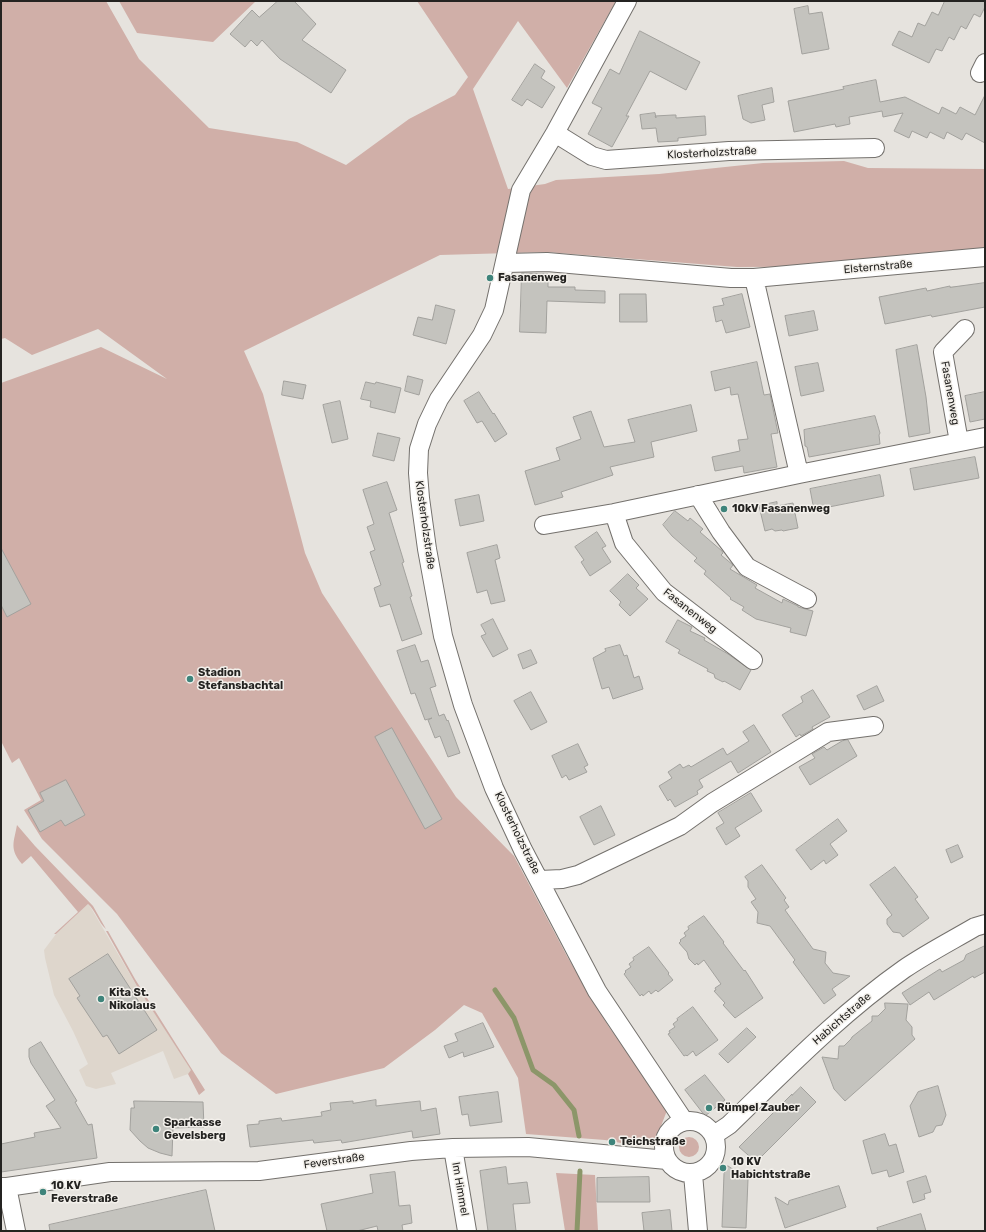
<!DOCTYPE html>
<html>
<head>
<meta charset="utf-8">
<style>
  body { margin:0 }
  #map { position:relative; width:986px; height:1232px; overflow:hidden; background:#e6e3de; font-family:Rubik,sans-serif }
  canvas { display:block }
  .frame { position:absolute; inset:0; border:2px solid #242321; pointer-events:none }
</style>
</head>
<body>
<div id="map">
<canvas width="986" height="1232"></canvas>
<div class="frame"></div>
</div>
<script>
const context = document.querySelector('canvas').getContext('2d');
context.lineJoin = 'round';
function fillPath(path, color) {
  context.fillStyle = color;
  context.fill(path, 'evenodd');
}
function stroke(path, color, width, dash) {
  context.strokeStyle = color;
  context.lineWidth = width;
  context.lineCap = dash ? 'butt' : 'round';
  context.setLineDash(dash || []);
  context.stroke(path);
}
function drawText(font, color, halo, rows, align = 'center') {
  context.font = font + ' Rubik,sans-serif';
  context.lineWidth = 3;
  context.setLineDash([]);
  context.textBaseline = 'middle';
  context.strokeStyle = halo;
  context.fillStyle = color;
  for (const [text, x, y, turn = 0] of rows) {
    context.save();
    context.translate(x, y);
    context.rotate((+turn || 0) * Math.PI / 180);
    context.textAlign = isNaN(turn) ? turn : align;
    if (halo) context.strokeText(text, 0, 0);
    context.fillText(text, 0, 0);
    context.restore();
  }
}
const built = new Path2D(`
  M88,904L91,908L138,988L192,1070L188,1074L174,1079L163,1051L111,1073L116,1084L96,1089L86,1086L79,1070L88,1064L73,1031L54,995L45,958L44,950L56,934Z`);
const green = new Path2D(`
  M1,1H106L139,59L209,128L297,142L346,165L409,119L455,95L468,77L417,1H616L567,88L518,21L473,89L508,189L545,184L556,180L659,174L763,163L844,161L868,168L985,169V266L737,267L546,252L440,255L244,351L263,394L305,553L322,593L456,797L514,856L568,958L609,1027L668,1108L654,1144L637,1146L605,1140L526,1134L518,1078L482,1013L464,1005L435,1030L384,1068L276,1094L221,1053L117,914L42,839L24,810L41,800L19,758L12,763L1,741V383L101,347L167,379L98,329L32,355L5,338L1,339Z
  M119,1H256L213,42L137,33Z
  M17,825L35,846L93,906L106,929C98,922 96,911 88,904L56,934H54L78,912L31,856L22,864C9,849 14,842 17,825Z
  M106,931H108L135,979L205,1090L199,1095L188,1074L191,1070L138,988Z
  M679 1147a10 10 0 1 1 20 0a10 10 0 1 1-20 0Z
  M556,1173L595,1175L598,1231H565Z`);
const stream = new Path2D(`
  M495,990L514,1018L533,1070L554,1085L574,1110L579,1136
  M577,1231L580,1171`);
const building = new Path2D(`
  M278,1H294L316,24L302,40L346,70L331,93L280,59L262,40L257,46L251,40L245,47L230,34L252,10L259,17Z
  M945,1H985V7L980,17L974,14L966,29L961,26L954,40L949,37L942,51L936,49L929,63L892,45L899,31L912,37L918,23L925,26L932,12L938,15Z
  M808,6L809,14L822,12L829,49L802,54L794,9Z
  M640,31L700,62L686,90L650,71L626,116H629L612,147L588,134L602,108L592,103L610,69L619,74Z
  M535,64L545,71L541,78L555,87L542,108L527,99L522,106L512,100Z
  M876,80L880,102L905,97L939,114L942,107L956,114L960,107L975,115L985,95V143L966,133L962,140L947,132L944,139L930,132L927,138L912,131L909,138L894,131L903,113L883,117L882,111L849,117L850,124L836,127L835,124L794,132L788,101L844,89L843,87Z
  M772,88L774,102L762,105L765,120L751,123L743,119L738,96Z
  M655,113L656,118L655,116L673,115H676V118L705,116L706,135L678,138V141L658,142L656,128L642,129L640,115Z
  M522,273L548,274V287H575V290L605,291V303L547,301L546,333L520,332Z
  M985,283V307L932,317L931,315L885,324L879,297L926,288L927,291L950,286V287Z
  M620,294H646L647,322H620Z
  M742,294L750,327L726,333L722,320L716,322L713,307L724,305L722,299Z
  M436,305L455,310L446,344L413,335L418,317L432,320Z
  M814,311L818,330L789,336L785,316Z
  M917,345L926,397L930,433L909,437L896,350Z
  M757,362L764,395L770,394L778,433L771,434L777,467L744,473L743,466L715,471L712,457L740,451L738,440L748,439L738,394L731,395L730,387L715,391L711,372Z
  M818,363L824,391L801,396L795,367Z
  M408,376L423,380L419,395L405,391Z
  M284,381L306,385L303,399L282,395Z
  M366,382L375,384L376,382L401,388L395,413L370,407L371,401L361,399Z
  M479,392L493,414L494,413L507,434L495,442L482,421L477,423L464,401Z
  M985,392V419L970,422L965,396Z
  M340,401L348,439L332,443L323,405Z
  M691,405L697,431L651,442L654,457L610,467L613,475L561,492L563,497L535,505L525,471L560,460L556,448L581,439L573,417L591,411L604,447L635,442L628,420Z
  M875,416L880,433L879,435L880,444L809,457L807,447L805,446L804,430Z
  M378,433L400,438L394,461L373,456Z
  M975,457L979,478L914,490L910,469Z
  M880,475L884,496L814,510L810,489Z
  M387,482L397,510L389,513L404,562L402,563L412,596L410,597L422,634L402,641L390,604L380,607L374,588L381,585L370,552L375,550L367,527L374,524L363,490Z
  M479,495L484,521L460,526L455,500Z
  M777,502V506L793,503L798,528L783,531L782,530L775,531L772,529L765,531L759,506Z
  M675,511L688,521L690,518L703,529L700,532L722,551L723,553L721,555L733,565L730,569L757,585L755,588L782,603L783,599L798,606V607L813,611L806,636L790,632L791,628L756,619L742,610L744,607L730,599L731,598L704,574L706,571L694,561L697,558L672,536L663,525Z
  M597,532L606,546L602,548L611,562L590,576L581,562L584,560L575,547Z
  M497,545L500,558L495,560L505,601L491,604L487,590L477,593L467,553Z
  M1,548L31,604L7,617L1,605Z
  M628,574L639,585L636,588L648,599L630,616L619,605L621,602L610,591Z
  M493,619L508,649L493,657L481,636L486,634L481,625Z
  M678,620L692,627L690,631L705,638L704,640L728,654L751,670L740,690L724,681L723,682L715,678L714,674L707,671L708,669L678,653L680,650L666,642Z
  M415,645L421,662L428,660L436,686L430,688L439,716L444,714L447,721L448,720L460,753L448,757L440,736L435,738L428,720L432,718L425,720L415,693L411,694L397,651Z
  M620,645L624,656L627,655L634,678L639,676L643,689L613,699L609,687L602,689L593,658L606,651L605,649Z
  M531,650L537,663L523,669L518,655Z
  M877,686L884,701L864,710L857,696Z
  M813,690L830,717L812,727L813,729L801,736L800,734L796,737L782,715L803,702L801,697Z
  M531,692L547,722L531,730L514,701Z
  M754,725L771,752L738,773L731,761L699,780L703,787L697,791L698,794L675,807L670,799L668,801L659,786L672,778L668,772L680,764L683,768L689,765L691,767L723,748L727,755L749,741L743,732Z
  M392,728L442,819L425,829L375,737Z
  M848,740L857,756L810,785L799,767L815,758L812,754L824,747L827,750L842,741Z
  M578,744L588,765L584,767L587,772L569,780L566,775L562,778L552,756Z
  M66,780L85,815L65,826L61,820L40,832L28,810L44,801L40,793Z
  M751,793L762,811L735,828L740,836L726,845L716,828L724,823L718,813Z
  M601,806L615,835L594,845L580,817Z
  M838,819L847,831L830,844L838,855L826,864L824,860L811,870L796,850Z
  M958,845L963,857L951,863L946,850Z
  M762,865L786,898L784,900L789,907L785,910L813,949L826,952L825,963L833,973L850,976L832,989L836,995L824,1004L793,962L795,960L770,926L757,923L758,912L751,902L756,899L748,887V881L745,877Z
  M895,867L918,897L915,899L929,918L903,937L900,933L893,932L887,924V919L892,915L870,885Z
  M704,916L724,942L723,943L744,971L745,970L763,998L735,1018L723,1005L725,1003L714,991L716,990L715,988L721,984L706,963L704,960L698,965L697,963L695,965L689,959L687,952L679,943L681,941L680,940L686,936L684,933L689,929L688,927Z
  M985,946V972L974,978L973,976L934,1000L929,992L910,1005L902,993L940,969L942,972L964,960L966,955Z
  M649,947L669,973L668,974L673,980L658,992L656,990L651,994L649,991L643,996L642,994L640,996L624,974L626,972L625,971L631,967L629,964L634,960L633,958Z
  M108,954L157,1030L119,1054L107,1035L103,1037L77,998L80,996L69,979Z
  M885,1003L908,1004L906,1020L912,1027V1035L915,1039L845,1101L834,1089L822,1057L838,1059L839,1046H844L851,1039L852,1037L872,1021V1016H878L885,1009Z
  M693,1007L718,1040L696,1056L693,1051L687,1056L686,1055L684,1056L668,1034L670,1033L669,1031L675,1027L673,1024L678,1020L677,1019Z
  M483,1023L494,1047L464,1057L463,1052L449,1058L444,1046L458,1041L455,1034Z
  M747,1028L756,1037L728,1063L719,1054Z
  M41,1042L77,1101L75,1102L88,1125L92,1124L97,1158L1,1172V1144L35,1137L34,1133L61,1128L46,1106L55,1100L31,1063L29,1057V1049Z
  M705,1075L725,1100L705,1116L685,1090Z
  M938,1086L946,1115L942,1125L936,1126L933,1132L919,1137L910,1106L918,1092Z
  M801,1087L816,1102L756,1162L739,1147L792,1094V1095Z
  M498,1092L502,1122L470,1126L468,1114L462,1115L459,1097Z
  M376,1100V1106L420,1101L421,1111L436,1108L440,1134L413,1138L412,1131L342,1143L341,1140L314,1143L313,1140L250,1147L247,1125L259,1124V1121L281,1118L282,1121L322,1116L321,1112L331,1110L330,1103L353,1101V1103Z
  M134,1101L203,1102L204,1127L173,1128L172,1156L160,1153L148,1148L140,1141L130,1130L131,1108H134Z
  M885,1134L889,1146L896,1144L904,1172L889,1177L887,1170L872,1174L863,1141Z
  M728,1166L748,1179L746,1228L722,1227L724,1174Z
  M506,1167L508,1184L527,1182L530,1203L513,1204L516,1231H488L480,1171Z
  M395,1172L399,1206L410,1205L412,1223L402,1225L403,1231H378L377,1226L357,1231H327L321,1204L373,1193L370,1175Z
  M926,1176L931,1192L924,1194L925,1199L913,1203L907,1182Z
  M649,1177L650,1202H597V1178Z
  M839,1186L846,1207L785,1228L775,1197L788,1205L789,1201Z
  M206,1190L215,1231H50L49,1225Z
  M670,1210L672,1231H644L642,1213Z
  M921,1214L926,1231H878L877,1228Z`);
const minor = new Path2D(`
  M627,1L555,133L521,190L494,310L482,335L439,399L427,424L419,449L418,473L420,498L427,549L443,636L463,705L494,788L523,850L597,991L684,1121
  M980,73L985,63
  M555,133L592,156L606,160L729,151L875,148
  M506,263L547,262L731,278H754L985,257
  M754,278L799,474L985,437
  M959,442L943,352L965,329
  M698,495L721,532L747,567L807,599
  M614,513L624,543L664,592L753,660
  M544,525L614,513L799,474
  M540,880L562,879L578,875L680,826L712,803L828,732L874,726
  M664 1147a26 26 0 1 1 52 0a26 26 0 1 1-52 0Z
  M714,1135L729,1125C785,1071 840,1014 904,969C926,954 951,941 975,927L985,924
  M453,1148L467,1231
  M693,1174L698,1231
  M1,1187H7L110,1172L259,1171L411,1151L453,1148L528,1147L667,1160
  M7,1187L16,1231`);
const markers = [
  [490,278,4,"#3e847b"],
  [724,509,4,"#3e847b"],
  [190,679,4,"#3e847b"],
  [101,999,4,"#3e847b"],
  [709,1108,4,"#3e847b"],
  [156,1129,4,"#3e847b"],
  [612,1142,4,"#3e847b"],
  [723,1168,4,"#3e847b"],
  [43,1192,4,"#3e847b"]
];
const streetNames = [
  ["Klosterholzstraße",712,153,-3],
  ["Elsternstraße",878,267,-5],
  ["Fasanenweg",950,393,80],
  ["Klosterholzstraße",425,525,82],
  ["Fasanenweg",690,611,38],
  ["Klosterholzstraße",517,833,64],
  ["Habichtstraße",842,1019,-41],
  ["Feverstraße",334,1161,-8],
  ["Im Himmel",460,1189,80]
];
const poiNames = [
  ["Fasanenweg",498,278],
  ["10kV Fasanenweg",732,509],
  ["Stadion",198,673],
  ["Stefansbachtal",198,686],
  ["Kita St.",109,993],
  ["Nikolaus",109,1006],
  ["Rümpel Zauber",717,1108],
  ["Sparkasse",164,1123],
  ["Gevelsberg",164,1136],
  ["Teichstraße",620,1142],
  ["10 KV",731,1162],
  ["Habichtstraße",731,1175],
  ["10 KV",51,1186],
  ["Feverstraße",51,1199]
];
fillPath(built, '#ded6cc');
fillPath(green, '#d0afa8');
stroke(stream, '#8c9669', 5);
fillPath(building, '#c4c3be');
stroke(building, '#a2a19d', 1);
stroke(minor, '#74716d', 20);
stroke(minor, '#fff', 18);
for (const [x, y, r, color] of markers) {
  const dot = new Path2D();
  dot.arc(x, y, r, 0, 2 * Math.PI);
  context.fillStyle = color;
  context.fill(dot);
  stroke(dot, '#f3f0eb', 1.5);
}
drawText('11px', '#242321', '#f3f0eb', streetNames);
drawText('bold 11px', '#242321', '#f3f0eb', poiNames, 'left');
</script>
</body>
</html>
